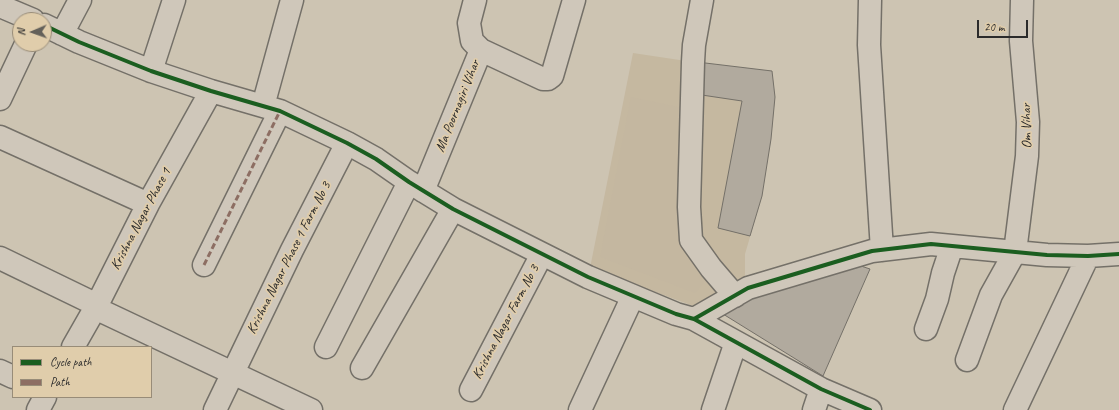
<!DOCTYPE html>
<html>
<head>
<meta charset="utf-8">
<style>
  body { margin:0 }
  #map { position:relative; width:1119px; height:410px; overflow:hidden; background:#cdc4b2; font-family:Caveat,sans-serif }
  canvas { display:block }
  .legend { position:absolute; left:12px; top:346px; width:140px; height:52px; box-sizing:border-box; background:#e0cdab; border:1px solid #988c78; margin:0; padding:5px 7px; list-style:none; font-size:12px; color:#2b2b2b }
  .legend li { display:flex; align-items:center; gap:8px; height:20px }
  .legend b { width:20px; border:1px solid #988c78 }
  .north { position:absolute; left:12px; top:12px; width:40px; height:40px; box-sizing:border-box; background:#e0cdab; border:1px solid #988c78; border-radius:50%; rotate:268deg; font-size:11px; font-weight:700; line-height:16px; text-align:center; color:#2b2b2b }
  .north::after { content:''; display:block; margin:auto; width:14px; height:18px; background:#64615a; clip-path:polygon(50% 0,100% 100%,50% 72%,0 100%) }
  .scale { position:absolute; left:977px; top:20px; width:51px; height:18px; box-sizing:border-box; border:2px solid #2b2b2b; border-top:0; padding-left:5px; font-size:12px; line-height:14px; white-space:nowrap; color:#2b2b2b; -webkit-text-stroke:3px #e0cdab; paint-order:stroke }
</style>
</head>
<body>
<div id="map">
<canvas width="1119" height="410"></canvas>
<ul class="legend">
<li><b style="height:5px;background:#1b5e20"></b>Cycle path</li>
<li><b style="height:5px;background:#8d6e63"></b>Path</li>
</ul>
<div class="north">N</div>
<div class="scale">20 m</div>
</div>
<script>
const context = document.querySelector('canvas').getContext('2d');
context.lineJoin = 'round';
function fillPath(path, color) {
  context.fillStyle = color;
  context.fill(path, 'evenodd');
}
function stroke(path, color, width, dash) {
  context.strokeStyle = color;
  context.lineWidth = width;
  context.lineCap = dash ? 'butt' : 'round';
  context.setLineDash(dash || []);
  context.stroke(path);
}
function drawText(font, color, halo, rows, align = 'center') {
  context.font = font + ' Caveat,sans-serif';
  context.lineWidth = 3.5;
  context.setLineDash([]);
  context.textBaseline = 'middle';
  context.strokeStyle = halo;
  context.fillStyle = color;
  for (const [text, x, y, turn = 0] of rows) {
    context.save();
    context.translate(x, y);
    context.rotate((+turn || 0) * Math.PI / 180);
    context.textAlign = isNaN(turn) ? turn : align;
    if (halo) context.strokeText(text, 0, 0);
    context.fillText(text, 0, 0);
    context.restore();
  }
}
const built = new Path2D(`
  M633,53L693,62L772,71L775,97L771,139L762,196L745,254V282L716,289L718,296L699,308L590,268Z`);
const green = new Path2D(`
  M631,97L692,110L681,220L708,277L695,293L600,257Z`);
const building = new Path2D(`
  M697,62L772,71L775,97L771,139L762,196L750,236L718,228L742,101L695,94Z
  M858,265L870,269L823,376L723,314L757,295Z`);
const minor = new Path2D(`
  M702,0L694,45L693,62L689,207L691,240L711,268L735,296
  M870,0L869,45L882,250
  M0,6L33,20
  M44,25L79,42L151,71L211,91L280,111L347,143L376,159L409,182L453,209L588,277L676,314L694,319L821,389L870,410
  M62,34L80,0
  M481,50L543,79H548L552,76L574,0
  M151,71L174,0
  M0,99L26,44
  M263,106L292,0
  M0,137L148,204
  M423,191L481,50L472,41L469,23L475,0
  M0,258L97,305
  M204,265L280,111
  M95,308L311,410
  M694,319L748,288L872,251L931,244L1047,255L1088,256L1119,254
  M926,329L937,299L943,273L952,246
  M73,347L97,305L148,204L211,91
  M326,347L409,182
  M967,360L991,295L1015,252L1027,156L1028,122L1021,41L1022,0
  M362,368L453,209
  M0,371L13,377
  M471,390L542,254
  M38,410L45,397
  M215,410L292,250L347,143
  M580,410L633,296
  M713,410L736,342
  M814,410L821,389
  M1015,410L1088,256`);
const quiet = new Path2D(`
  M204,265L280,111`);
const cycleway = new Path2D(`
  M44,25L79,42L151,71L211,91L280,111L347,143L376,159L409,182L453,209L588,277L676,314L694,319L821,389L870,410
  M694,319L748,288L872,251L931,244L1047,255L1088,256L1119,254`);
const streetNames = [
  ["Ma Poornagiri Vihar",458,106,-68],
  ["Om Vihar",1027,126,-91],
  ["Krishna Nagar Phase 1",141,219,-62],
  ["Krishna Nagar Phase 1 Farm No 3",289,258,-63],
  ["Krishna Nagar Farm No 3",506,322,-62]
];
fillPath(built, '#c5b8a0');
fillPath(green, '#c4b7a0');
fillPath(building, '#b1aa9e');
stroke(building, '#747068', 1);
stroke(minor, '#747068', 25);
stroke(minor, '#cfc7ba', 22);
stroke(quiet, '#8d6e63', 3, [6, 3]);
stroke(cycleway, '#1b5e20', 4);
drawText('14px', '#2b2b2b', '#e0cdab', streetNames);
</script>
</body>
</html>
